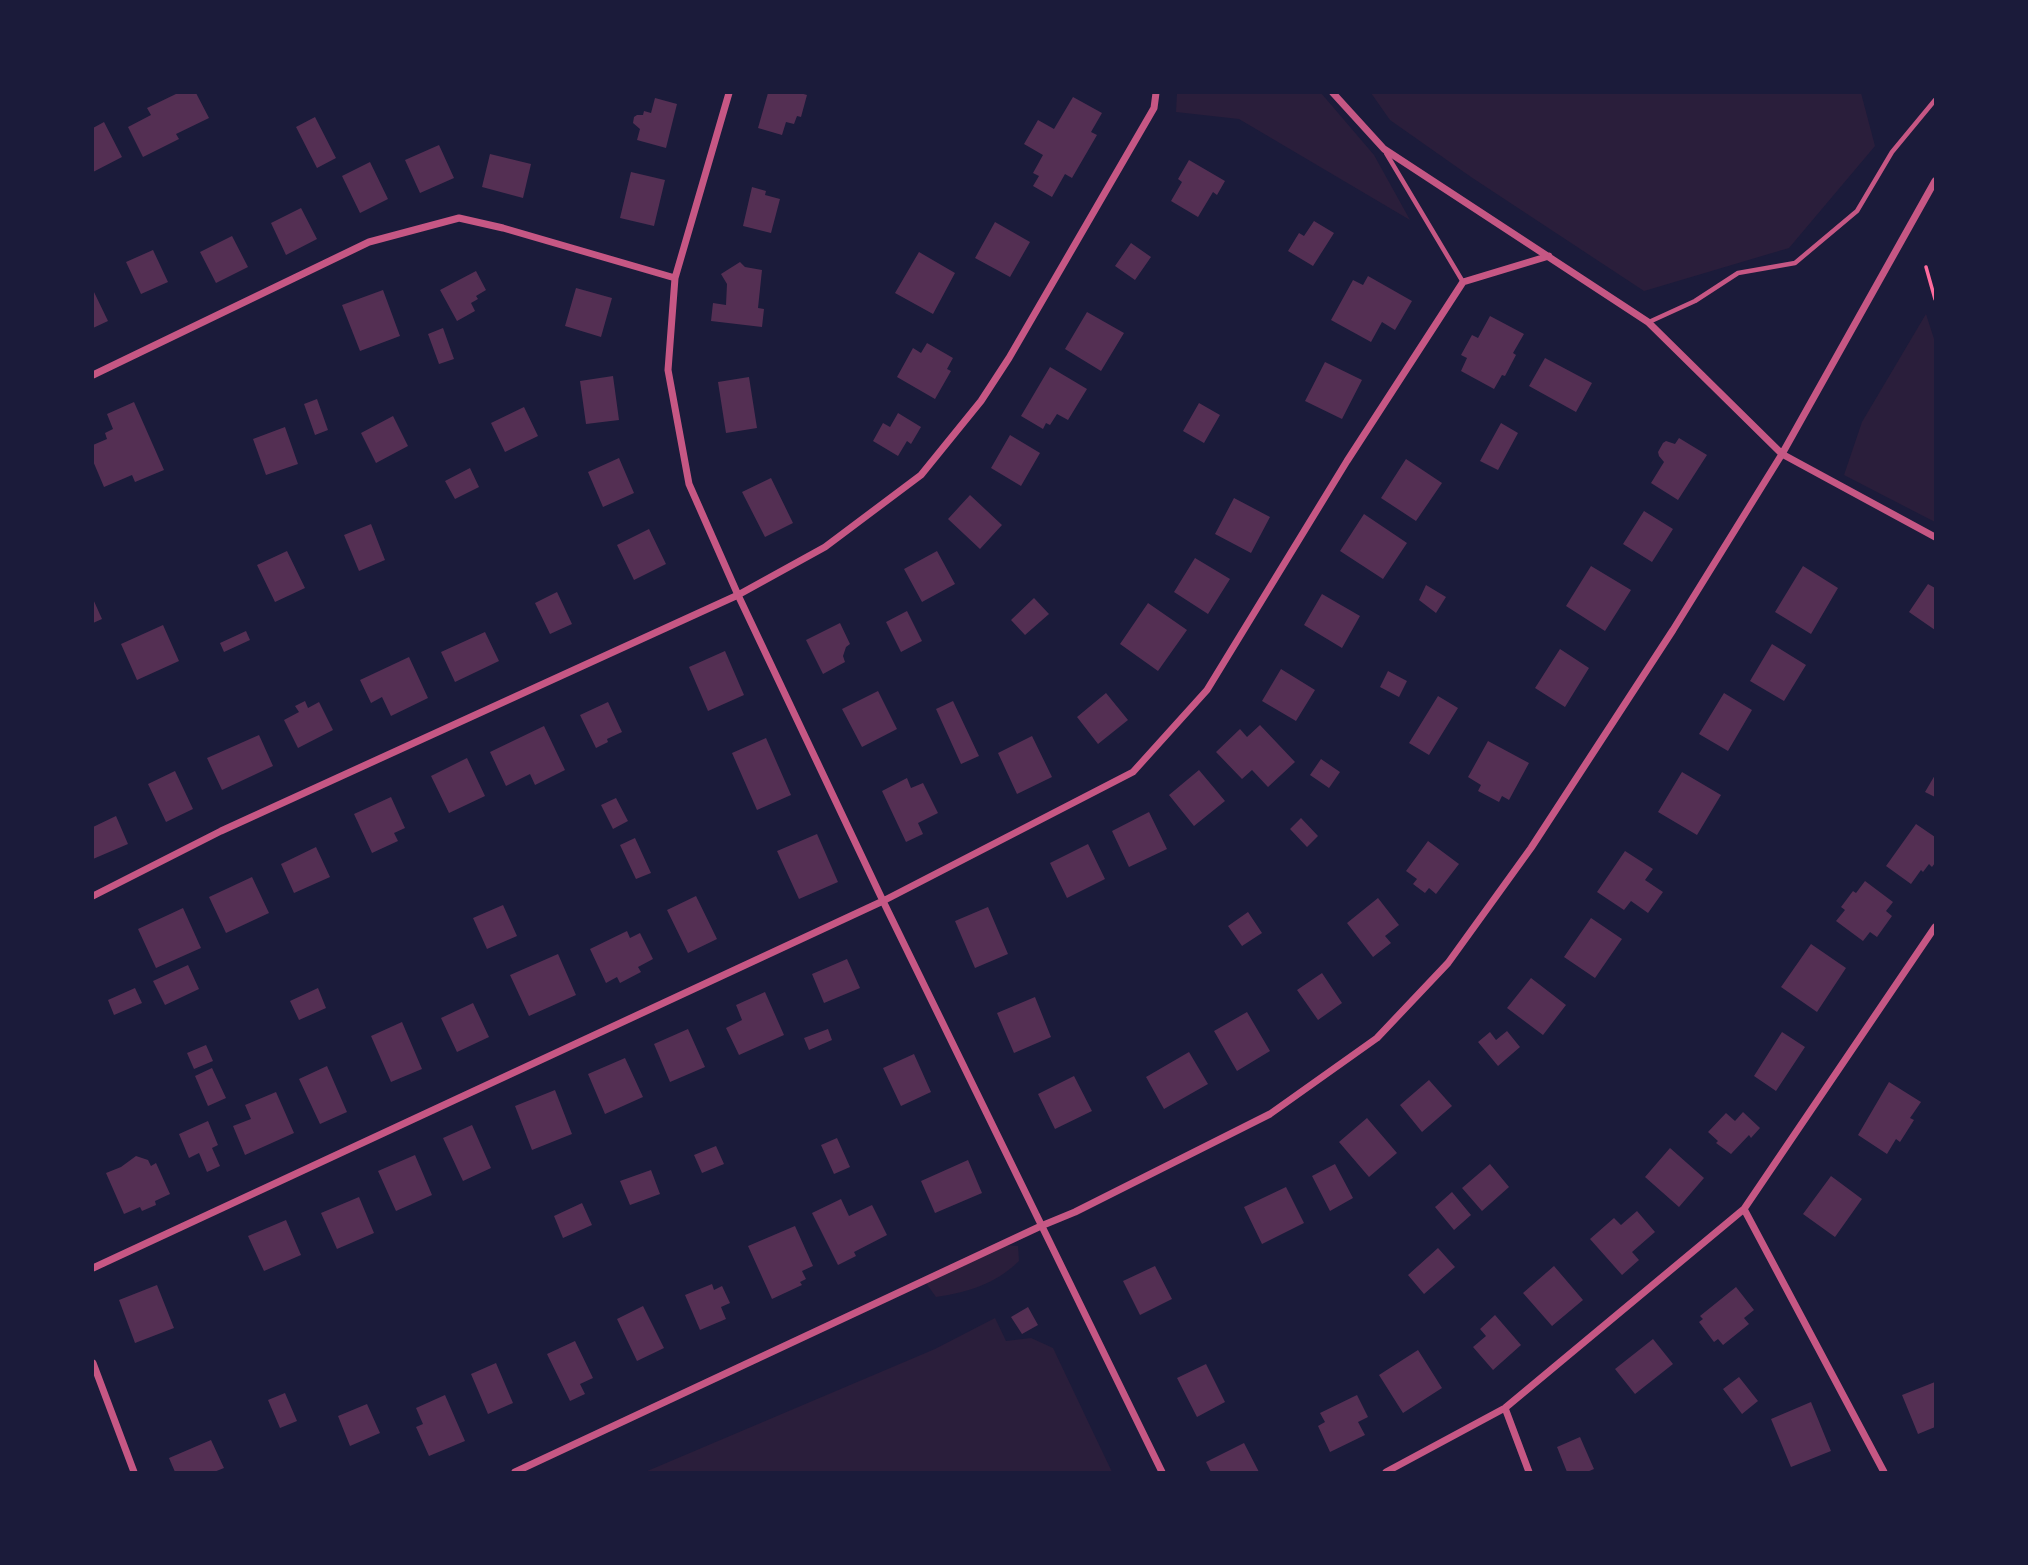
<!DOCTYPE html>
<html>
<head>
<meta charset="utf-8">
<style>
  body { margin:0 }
  #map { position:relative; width:2028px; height:1565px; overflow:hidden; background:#1b1b3a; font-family:Montserrat,sans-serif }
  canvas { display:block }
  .frame { position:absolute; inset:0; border:94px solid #1b1b3a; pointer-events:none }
</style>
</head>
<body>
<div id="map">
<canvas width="2028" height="1565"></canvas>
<div class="frame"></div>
</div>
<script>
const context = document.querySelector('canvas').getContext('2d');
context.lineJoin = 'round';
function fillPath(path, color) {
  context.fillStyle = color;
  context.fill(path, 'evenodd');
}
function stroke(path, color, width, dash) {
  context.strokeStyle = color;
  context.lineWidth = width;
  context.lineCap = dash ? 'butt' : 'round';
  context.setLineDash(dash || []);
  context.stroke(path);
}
const green = new Path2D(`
  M1177,93H1321L1374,155L1410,220L1239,119L1176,112Z
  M1371,93H1861L1875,146L1789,248L1644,291L1471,177L1390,120Z
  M1926,314L1935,342V522L1844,475L1862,422Z
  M1002,1245L1018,1246L1019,1261C995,1284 969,1292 936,1297L926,1283Z
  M995,1318L1006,1341L1031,1338L1053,1348L1112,1472H645L935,1349Z`);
const building = new Path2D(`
  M178,93H196L209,118L176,134L179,139L143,157L128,127L151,115L147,108Z
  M768,93H800L807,95L801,117L797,116L794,124L786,122L782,135L758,128Z
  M1073,97L1102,113L1091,132L1097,135L1072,178L1065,174L1052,197L1033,186L1039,176L1033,173L1043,155L1024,144L1038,120L1054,129Z
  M655,98L677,104L666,148L637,140L640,129L633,123L634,117L637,115H643L644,111L651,113Z
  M315,117L336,158L317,168L296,127Z
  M104,122L122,157L93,172V128Z
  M439,145L454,178L420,193L405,160Z
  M490,154L531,164L523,198L482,187Z
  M1189,160L1225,181L1217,195L1213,192L1198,217L1171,201L1182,182L1178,179Z
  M370,162L388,199L360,213L342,176Z
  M631,172L665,180L654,226L620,218Z
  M752,187L766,191L765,195L780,199L771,233L743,226Z
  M301,208L317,239L286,255L271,223Z
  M1314,221L1334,233L1313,266L1288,251L1299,233L1304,236Z
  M995,222L1030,242L1010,277L975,258Z
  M232,236L248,267L216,283L200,252Z
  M1131,243L1151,257L1135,280L1115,266Z
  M153,250L168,282L141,294L126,262Z
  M919,252L955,273L933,314L895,293Z
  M740,262L745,267L762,270L758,308L764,309L762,327L711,321L713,303L726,305L727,284L721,274Z
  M476,271L486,290L476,296L478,299L471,303L475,311L457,321L440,290Z
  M1368,276L1412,301L1395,330L1382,322L1371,342L1331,320L1353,280L1363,285Z
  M576,288L612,298L601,337L565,326Z
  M93,290L108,321L93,328Z
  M383,290L400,336L360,351L342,305Z
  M1087,312L1124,333L1101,371L1065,349Z
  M1490,316L1524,334L1513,353L1516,355L1505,376L1502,375L1494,389L1461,371L1467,358L1461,355L1472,335L1478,338Z
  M443,328L454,359L439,364L428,334Z
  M927,343L953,358L947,369L951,371L935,399L897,377L913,348L921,353Z
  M1545,358L1592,383L1576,412L1529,386Z
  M1325,362L1362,380L1342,419L1305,401Z
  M1050,367L1087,389L1068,420L1057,414L1050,425L1046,423L1043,429L1021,416Z
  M613,376L619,420L586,424L580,381Z
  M749,377L757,428L726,433L718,382Z
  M317,399L328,430L315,435L304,404Z
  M134,402L164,470L135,482L132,475L104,487L93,461V445L107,439L105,433L113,429L107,414Z
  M1199,403L1220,415L1204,443L1183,431Z
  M524,407L538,436L505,452L491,423Z
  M898,413L921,427L911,444L907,441L898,456L873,441L883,423L890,427Z
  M393,416L408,446L376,463L361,433Z
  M1501,423L1518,433L1498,470L1480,461Z
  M285,427L298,464L266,475L253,439Z
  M1010,435L1040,453L1021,486L991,468Z
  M1679,438L1707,455L1678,500L1651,483L1664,462L1659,456L1658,452L1663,443L1666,441L1675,444Z
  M619,458L634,493L603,507L588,472Z
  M1406,459L1442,483L1416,521L1381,498Z
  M470,468L479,487L455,499L445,481Z
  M771,478L793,523L765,537L742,492Z
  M970,495L1002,525L980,549L948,519Z
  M1234,498L1270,517L1251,553L1215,534Z
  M1644,511L1673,529L1652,562L1623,544Z
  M1364,514L1407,543L1383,579L1340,551Z
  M371,524L385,560L359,571L344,535Z
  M649,529L666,564L634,580L617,545Z
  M287,551L305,588L275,602L257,565Z
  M937,551L955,584L922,602L904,569Z
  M1195,558L1230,579L1208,614L1174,592Z
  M1591,566L1631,590L1605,631L1566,606Z
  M1803,566L1838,588L1811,634L1775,612Z
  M1928,584L1935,588V630L1909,612Z
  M1426,585L1446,597L1436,613L1419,600Z
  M557,592L572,624L550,634L535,603Z
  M1322,594L1360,616L1342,648L1304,625Z
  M1034,598L1049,614L1025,635L1011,620Z
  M93,599L102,619L93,623Z
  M1148,603L1187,630L1158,671L1120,644Z
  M907,611L922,641L901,652L886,622Z
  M840,623L850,644L846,647L843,656L845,662L823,674L806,640Z
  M163,625L179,661L137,680L121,644Z
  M246,631L250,640L224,652L220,643Z
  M485,632L499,661L455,682L441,652Z
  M1772,644L1806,665L1784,701L1750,681Z
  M1560,649L1589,668L1565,707L1535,688Z
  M725,651L744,695L708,711L689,667Z
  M409,657L428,698L391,716L382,697L371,703L360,680Z
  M1281,669L1315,690L1296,721L1262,701Z
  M1388,671L1407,681L1399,697L1380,687Z
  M878,691L897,729L862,747L842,709Z
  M1106,693L1128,720L1098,744L1077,717Z
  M1724,693L1752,710L1728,751L1699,734Z
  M1438,696L1458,708L1429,755L1409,743Z
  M305,701L308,708L319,702L333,730L298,748L284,720L299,712L295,706Z
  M953,701L979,756L961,764L936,709Z
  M608,702L622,732L607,739L608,742L596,748L580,715Z
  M1260,725L1295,762L1268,787L1252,770L1242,779L1216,752L1240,729L1247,737Z
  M544,726L565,770L535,785L530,774L506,786L490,752Z
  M259,735L273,766L222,790L207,758Z
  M1032,736L1052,777L1017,794L998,753Z
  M766,738L791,795L757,810L732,753Z
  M1488,741L1529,763L1509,800L1502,796L1499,802L1478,791L1481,785L1468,777Z
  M467,758L485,796L449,813L431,776Z
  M1321,759L1340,772L1329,788L1310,775Z
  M1199,770L1225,801L1194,826L1169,795Z
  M175,771L193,809L166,822L148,784Z
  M1682,772L1721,795L1697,835L1658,812Z
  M1935,775V797L1925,792Z
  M907,778L911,788L923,783L938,813L918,823L923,834L906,842L882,791Z
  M391,797L405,828L394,833L398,841L372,853L354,814Z
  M616,798L628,821L613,829L601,805Z
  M1149,812L1167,849L1129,867L1112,831Z
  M116,816L128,844L93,859V827Z
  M1301,818L1318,836L1307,847L1290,829Z
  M1916,824L1935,837V863L1932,867L1929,864L1923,872L1921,870L1911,884L1886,866Z
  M817,834L838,882L799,899L777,851Z
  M635,838L651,873L636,879L620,845Z
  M1428,841L1459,864L1436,894L1429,888L1425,893L1413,884L1417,879L1406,871Z
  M1088,844L1105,879L1067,898L1050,863Z
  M316,847L330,877L294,893L281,864Z
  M1625,851L1653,869L1645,880L1663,892L1648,913L1631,901L1624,910L1597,892Z
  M252,877L269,913L226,933L209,897Z
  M1865,881L1893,902L1886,911L1892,916L1877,937L1870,932L1863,941L1836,921L1845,910L1841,907L1853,891L1856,893Z
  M696,896L717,939L688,953L667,910Z
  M1378,898L1399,925L1385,936L1391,943L1373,957L1347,923Z
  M503,905L517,936L487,949L473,918Z
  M988,907L1008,954L975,968L955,921Z
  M183,908L201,948L156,968L138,929Z
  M1248,912L1262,933L1242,946L1228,926Z
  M1591,918L1622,939L1595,978L1564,957Z
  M627,931L630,938L640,933L653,959L638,967L641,972L620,983L617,977L606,983L590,949Z
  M1811,944L1846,968L1817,1012L1781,987Z
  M558,954L576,995L529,1016L510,975Z
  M847,959L860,988L824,1003L812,974Z
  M188,965L199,989L165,1005L153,981Z
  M1322,973L1342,1003L1318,1020L1297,990Z
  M1531,978L1566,1005L1543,1035L1507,1008Z
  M135,988L142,1003L114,1015L108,1000Z
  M318,988L326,1008L299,1020L290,1001Z
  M765,992L784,1035L739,1055L726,1028L742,1020L736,1005Z
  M1035,997L1051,1037L1014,1053L997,1013Z
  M473,1003L489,1037L457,1052L441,1018Z
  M1247,1012L1270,1051L1237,1071L1214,1031Z
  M402,1022L422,1069L391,1082L371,1036Z
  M688,1029L705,1067L670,1082L654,1044Z
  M828,1029L832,1040L809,1050L804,1038Z
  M1507,1031L1520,1047L1498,1066L1478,1042L1490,1032L1496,1040Z
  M1782,1032L1805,1047L1776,1091L1754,1076Z
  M206,1045L213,1061L194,1069L187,1053Z
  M1189,1052L1208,1084L1164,1109L1146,1077Z
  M914,1054L931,1092L901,1106L883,1068Z
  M625,1058L643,1097L605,1114L588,1074Z
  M327,1066L347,1112L320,1124L299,1079Z
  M212,1068L226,1098L208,1106L195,1076Z
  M1074,1076L1092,1111L1055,1129L1038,1094Z
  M1429,1080L1452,1106L1422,1132L1400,1105Z
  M1889,1082L1921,1102L1910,1118L1914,1120L1900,1142L1896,1139L1887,1154L1858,1135Z
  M555,1090L572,1134L532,1150L515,1106Z
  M276,1092L294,1133L245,1155L233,1126L251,1119L245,1105Z
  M1743,1112L1760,1128L1751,1138L1749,1135L1731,1154L1716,1143L1718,1141L1708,1132L1726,1113L1735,1121Z
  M1367,1118L1397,1153L1369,1177L1339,1142Z
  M208,1121L218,1145L212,1148L220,1166L207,1172L199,1153L189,1158L179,1134Z
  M472,1125L491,1168L463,1181L443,1138Z
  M837,1138L850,1167L834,1174L821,1145Z
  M716,1146L724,1164L702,1173L694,1155Z
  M1670,1148L1704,1178L1679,1207L1645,1177Z
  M415,1155L432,1195L396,1211L378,1171Z
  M136,1156L148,1160L151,1166L156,1163L170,1194L155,1201L156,1205L142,1211L140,1207L124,1214L106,1173L121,1167Z
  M968,1160L982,1193L935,1213L921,1181Z
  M1335,1164L1353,1198L1330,1211L1312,1176Z
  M1490,1164L1509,1187L1482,1211L1462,1188Z
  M651,1170L660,1194L630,1205L620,1181Z
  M1831,1176L1862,1199L1835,1237L1803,1214Z
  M1286,1187L1304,1223L1262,1244L1244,1207Z
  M1452,1192L1471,1215L1454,1230L1435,1207Z
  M359,1197L374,1233L337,1249L321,1213Z
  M841,1199L849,1216L872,1205L887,1235L854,1252L856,1256L838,1265L812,1213Z
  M582,1203L592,1225L563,1238L554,1216Z
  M1637,1211L1655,1232L1632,1252L1639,1260L1622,1275L1590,1239L1614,1218L1621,1225Z
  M286,1220L301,1255L264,1271L248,1236Z
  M795,1226L813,1266L802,1271L806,1279L800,1282L802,1285L772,1299L748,1246Z
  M1438,1248L1455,1267L1424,1294L1408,1275Z
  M1155,1266L1172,1299L1140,1315L1123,1281Z
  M1554,1266L1583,1300L1552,1326L1523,1293Z
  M712,1284L714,1290L722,1286L730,1303L721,1307L726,1319L700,1330L685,1295Z
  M157,1285L174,1328L135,1343L119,1300Z
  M1736,1287L1754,1310L1744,1318L1749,1324L1723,1345L1718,1339L1714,1342L1699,1322L1703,1319L1700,1316Z
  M643,1306L664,1348L637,1361L617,1319Z
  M1028,1307L1038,1325L1022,1334L1011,1317Z
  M1495,1315L1521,1345L1493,1370L1473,1347L1486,1336L1480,1329Z
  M1653,1339L1673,1364L1635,1394L1615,1369Z
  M575,1341L593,1378L580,1384L585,1394L570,1401L547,1354Z
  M1418,1350L1442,1388L1403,1413L1379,1375Z
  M496,1363L513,1403L488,1414L471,1374Z
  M1206,1364L1225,1402L1197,1417L1177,1378Z
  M1739,1377L1758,1401L1742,1414L1723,1389Z
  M1935,1382V1427L1918,1434L1902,1395Z
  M285,1393L297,1421L280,1428L268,1400Z
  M445,1395L465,1441L429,1456L416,1427L423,1424L416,1408Z
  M1357,1395L1368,1417L1358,1422L1365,1435L1330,1452L1318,1426L1325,1422L1320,1413Z
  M1811,1402L1831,1451L1791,1467L1771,1419Z
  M367,1404L380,1433L350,1446L338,1416Z
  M1580,1437L1594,1469L1587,1472H1567L1557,1447Z
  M211,1440L224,1468L214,1472H175L169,1458Z
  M1244,1443L1259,1472H1211L1206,1462Z`);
const path = new Path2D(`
  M1926,267L1935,299`);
const service = new Path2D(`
  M1386,153L1463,282
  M1649,322L1695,301L1738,273L1795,263L1857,211L1892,152L1935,100`);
const minor = new Path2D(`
  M729,93L675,278L668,370L689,484L738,595L883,901L1162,1472
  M1333,93L1384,149L1648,322L1782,454L1935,537
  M93,375L369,242L459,218L503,228L675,278
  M93,896L221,831L738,595L825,547L921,475L981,401L1009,358L1154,108L1156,93
  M1744,1209L1884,1472
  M93,1268L883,901L1133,772L1207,690L1347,461L1463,282L1549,256
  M93,1363L134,1472
  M1505,1408L1529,1472
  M515,1472L1041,1226L1075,1212L1270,1114L1377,1038L1448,963L1531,848L1673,630L1782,454L1935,181
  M1386,1472L1505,1408L1744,1209L1935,927`);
fillPath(green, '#2a1e3b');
fillPath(building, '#542f53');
stroke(path, '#ff6b9d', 3.5);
stroke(service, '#c65784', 4.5);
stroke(minor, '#c65784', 7);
</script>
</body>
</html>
